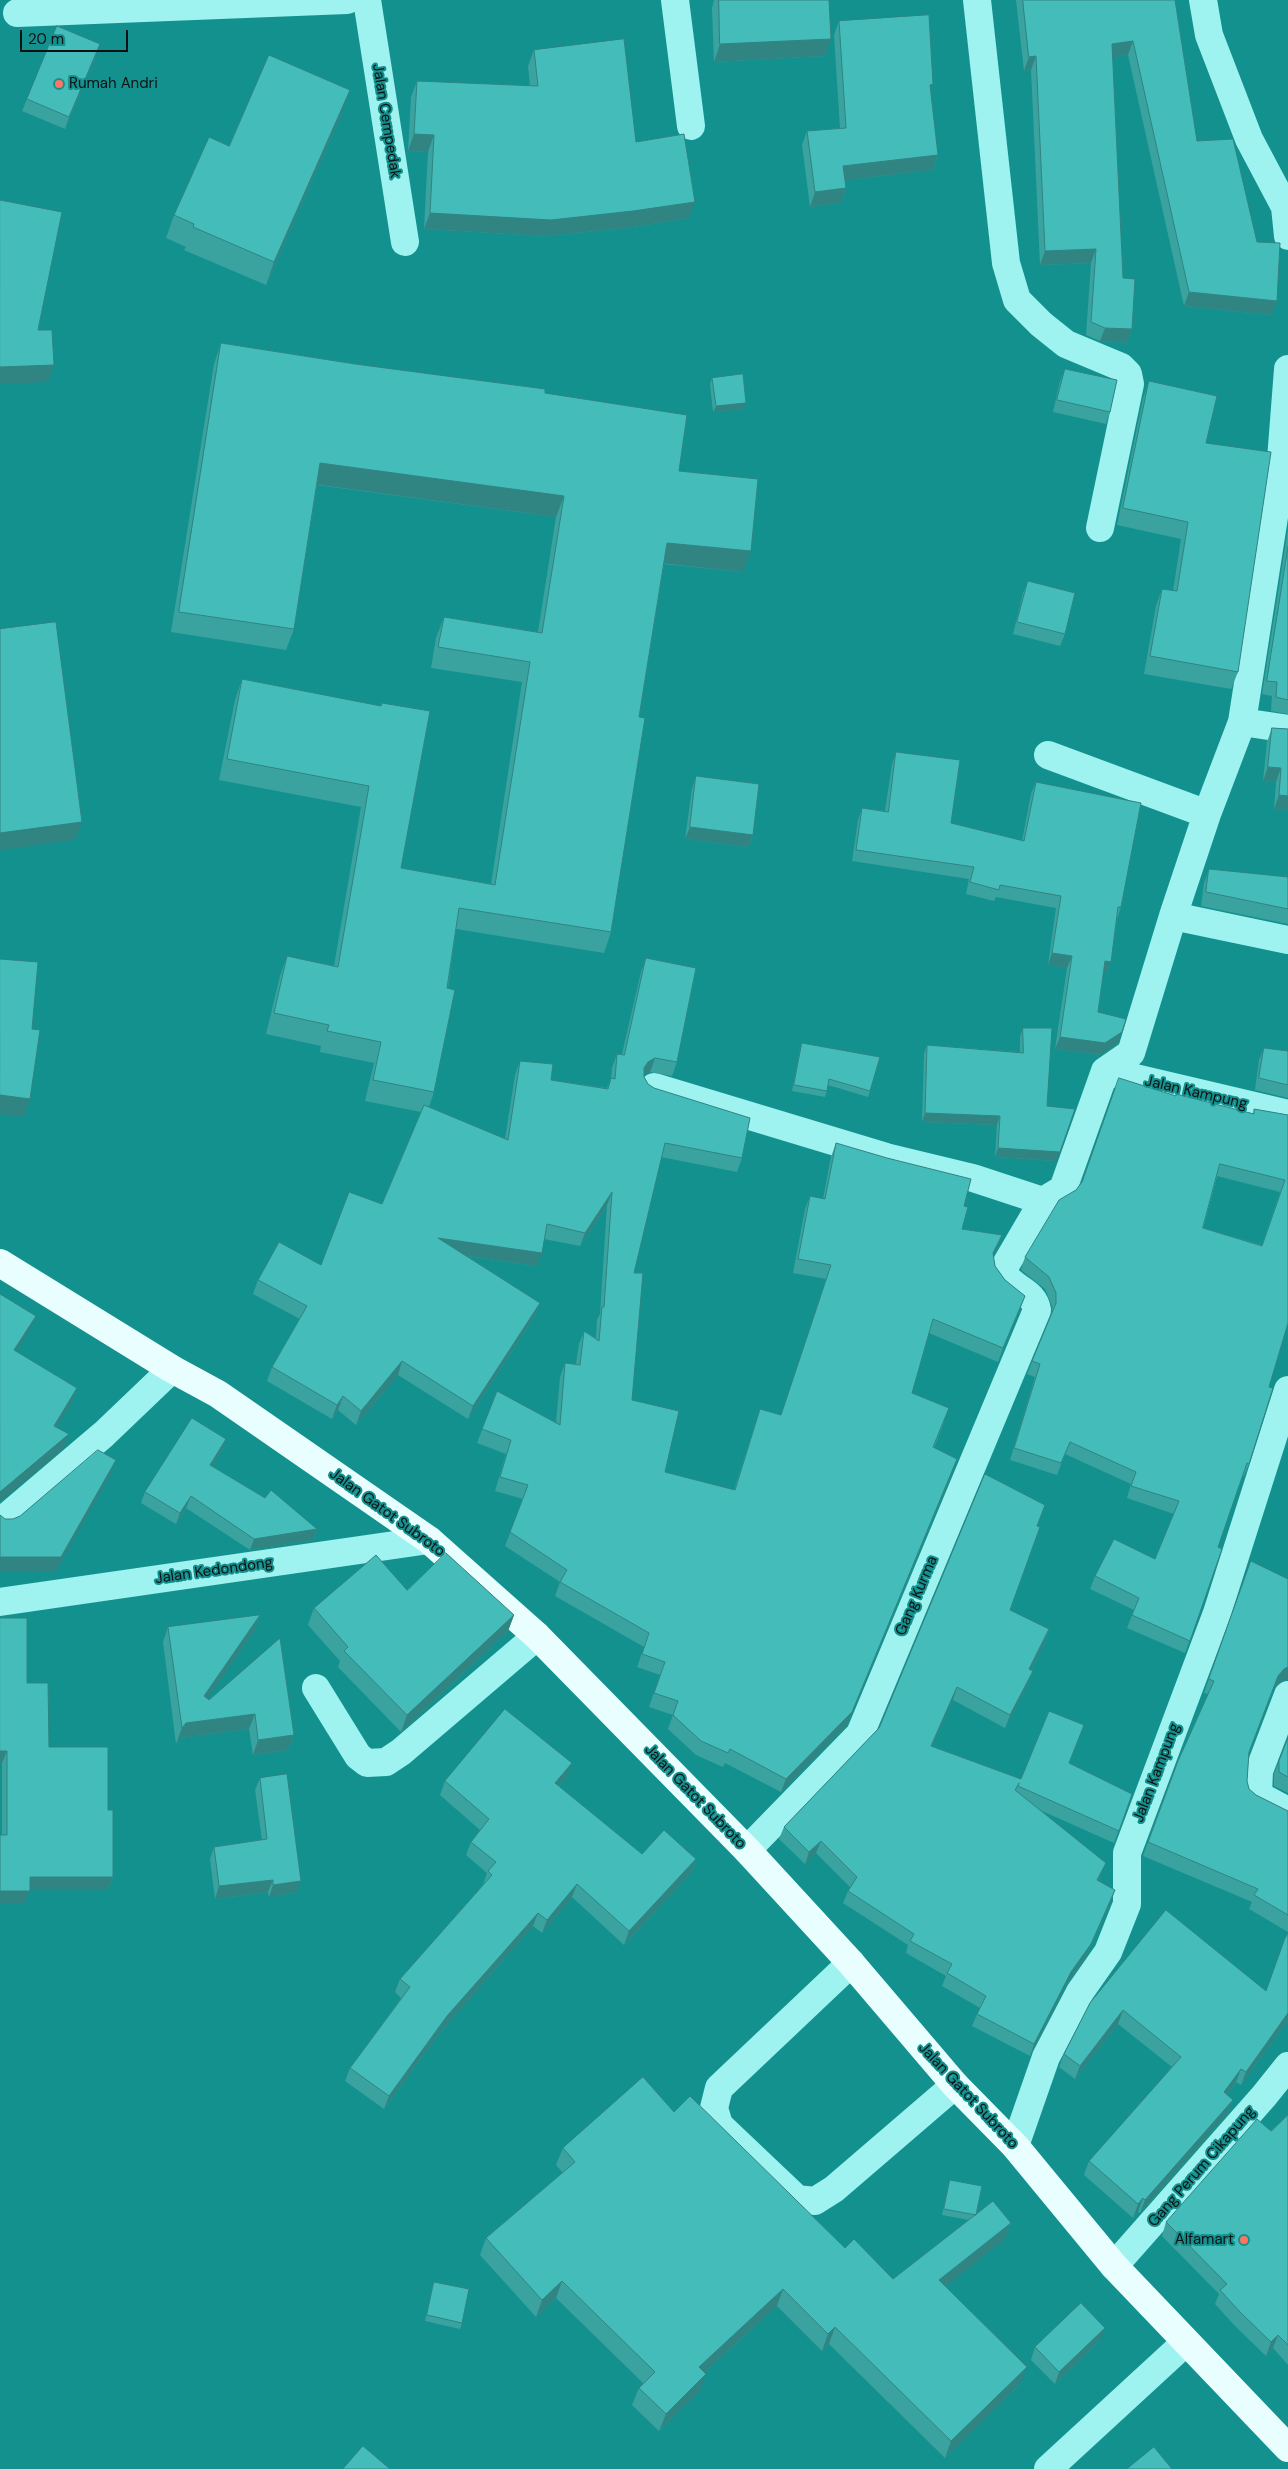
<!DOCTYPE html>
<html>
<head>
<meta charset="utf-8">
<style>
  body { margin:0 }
  #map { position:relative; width:1288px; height:2469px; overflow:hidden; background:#13918f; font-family:"DM Sans",sans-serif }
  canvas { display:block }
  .scale { position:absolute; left:20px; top:30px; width:108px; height:22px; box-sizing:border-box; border:2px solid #111; border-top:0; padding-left:6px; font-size:15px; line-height:18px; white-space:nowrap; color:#111; -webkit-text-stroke:4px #13918f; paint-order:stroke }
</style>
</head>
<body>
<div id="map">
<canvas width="1288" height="2469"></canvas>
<div class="scale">20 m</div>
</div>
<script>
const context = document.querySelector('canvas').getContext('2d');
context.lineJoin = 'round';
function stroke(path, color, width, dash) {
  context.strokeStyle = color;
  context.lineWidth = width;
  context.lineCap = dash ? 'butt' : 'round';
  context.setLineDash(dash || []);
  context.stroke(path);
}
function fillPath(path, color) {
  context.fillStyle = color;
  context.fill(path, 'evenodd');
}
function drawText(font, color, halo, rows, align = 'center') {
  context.font = font + ' "DM Sans",sans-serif';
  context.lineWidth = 4;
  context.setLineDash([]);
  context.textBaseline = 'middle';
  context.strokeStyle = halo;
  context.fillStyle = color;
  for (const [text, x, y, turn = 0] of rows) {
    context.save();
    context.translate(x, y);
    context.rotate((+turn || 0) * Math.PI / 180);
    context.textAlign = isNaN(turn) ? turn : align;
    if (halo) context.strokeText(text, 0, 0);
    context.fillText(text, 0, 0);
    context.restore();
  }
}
const minor = new Path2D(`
  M367,0L405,242
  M675,0L691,126
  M977,0L1006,263L1017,300L1041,324L1066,344L1121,367L1128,374L1130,384L1100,528
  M1203,0L1209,35L1249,139L1285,207L1288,236
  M17,13L347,0
  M1242,722L1288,729
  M1048,755L1207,814
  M1173,916L1288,940
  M1105,1071L1288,1114
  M654,1087L886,1157L973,1178L1043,1201
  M5,1518L104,1434L172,1369
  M0,1602L429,1540
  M316,1688L358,1756L367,1763L386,1762L401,1752L537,1636
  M1288,1695L1259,1771L1258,1795L1288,1811
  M747,1850L860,1734L1037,1310C1034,1290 1011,1289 1003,1272L1005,1266L1043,1201L1063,1189L1105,1071L1131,1053L1173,916L1207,814L1242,722L1279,485L1288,369
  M851,1963L719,2088L714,2108L719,2125L797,2199L815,2201L834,2189L955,2085
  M1015,2146L1046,2057L1080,1992L1108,1952L1127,1904V1853L1217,1613L1288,1390
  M1114,2266L1264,2096L1288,2066
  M1048,2469L1186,2342`);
const major = new Path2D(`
  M0,1263L172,1369L218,1394L429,1540L537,1636L747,1850L851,1963L955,2085L1015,2146L1114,2266L1288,2448`);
const wall = new Path2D(`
  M714,0H829L831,39L825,56L714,62L712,8Z
  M1016,0H1175L1197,141L1272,315L1184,306L1128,55L1112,57L1123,278L1132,329L1127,343L1100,341L1086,335L1091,263L1040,265L1031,70L1024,71Z
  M839,21L930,92L938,155L933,170L845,180L846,188L841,203L810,207L802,145L807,131L840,128L834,35Z
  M534,50L636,142L689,218L627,228L545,236L424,229L428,152L408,151L411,97L417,81L530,86L528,66Z
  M96,56L65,129L22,111L27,99Z
  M342,113L266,285L184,250L186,247L166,238L174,215L229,146Z
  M221,343L545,393L679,471L743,572L664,564L639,717L611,932L604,953L456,929L434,1092L429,1107L505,1139L515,1075L520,1061L551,1080L607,1088L611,1078V1079L612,1068L617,1054H622L641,972L646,958L677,1062L672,1076L650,1072L644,1075V1077L648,1084L742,1158L737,1172L661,1157L634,1273L632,1400L665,1472L734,1490L760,1409L781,1415L826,1279L793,1273L805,1209L810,1196L823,1199L831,1157L836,1143L964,1206L962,1229L1002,1235L993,1256L995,1266L1005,1280L1025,1296L1020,1309L998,1362L929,1333L912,1393L944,1422L934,1448L952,1473L847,1725L781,1792L725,1763L723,1767L696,1755L668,1729L673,1715L649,1707L660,1675L637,1667L644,1647L555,1596L560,1582L505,1546L523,1499L495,1491L506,1454L477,1443L497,1391L556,1423L560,1377L565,1363L576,1364L579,1344L584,1331L596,1338L597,1320L600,1314L607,1205L580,1246L544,1239L537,1266L467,1256L540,1303L535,1316L468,1419L398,1375L356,1425L338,1410L332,1419L267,1381L272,1367L300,1319L253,1294L258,1280L321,1265L382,1204L421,1112L365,1101L374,1063L320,1052L321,1046L266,1034L280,976L287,956L334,966L361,807L219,780L235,700L242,679L381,706L382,703L401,868L491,884L522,682L431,668L436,638L444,617L538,632L556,517L317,485L294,629L286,650L171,632L214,364Z
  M1065,369L1110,412L1106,424L1053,412L1060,381Z
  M712,378L743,409L713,412L710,384Z
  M1149,381L1206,443L1238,672L1231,689L1144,674L1156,606L1162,589L1173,591L1181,539L1117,525L1143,399Z
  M1288,529V714L1271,711L1272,696L1262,694Z
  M1028,581L1065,634L1060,646L1013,634L1023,593Z
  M1272,728L1288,729V810L1274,809L1276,782L1263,781L1267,742Z
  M896,752L951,823L1022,841L1031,794L1036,782L1121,907L1117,919L1111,962L1106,973H1103L1098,1012L1118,1043L1101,1055L1055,1049L1067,968L1048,965L1056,908L996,897L994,901L966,894L969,879L852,861L858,820L862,808L885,811L892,764Z
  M696,776L753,835L748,847L685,839L692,789Z
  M1209,869L1288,877V924L1201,906L1204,883Z
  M1023,1028L1047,1106L1056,1161L995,1157L997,1125L922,1122L924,1054L927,1045L1020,1052V1037Z
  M802,1043L870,1091L868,1097L828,1085L825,1097L792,1091L800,1049Z
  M1264,1048L1288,1051V1098L1255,1090L1259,1060Z
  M1175,1096L1253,1114L1254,1109L1288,1115V1323L1269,1387L1249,1464L1244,1476H1242L1218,1547L1222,1549L1185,1653L1127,1628L1134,1610L1090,1589L1095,1576L1155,1559L1174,1514L1127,1498L1131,1484L1065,1454L1057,1475L1010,1460L1035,1377L1027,1374L1052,1314V1306L1045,1289L1021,1270L1025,1257L1076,1190ZM1217,1176L1280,1192L1262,1245L1203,1228Z
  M226,1439L222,1450L212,1466L317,1529L313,1540L250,1550L186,1508L176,1524L141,1503L145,1492Z
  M1037,1526L1010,1610L1049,1629L1045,1642L1031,1670L1033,1671L1028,1684L1005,1728L953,1700L932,1746L1021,1779L1084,1725L1069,1763L1132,1794L1114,1843L1042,1811L1101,1875L1099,1881L1111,1902L1086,1956L1066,1985L1030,2056L972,2026L977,2014L980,2008L942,1986L946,1976L906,1953L908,1945L843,1903L848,1891L850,1887L816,1853L805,1864L779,1839L784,1827L879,1728Z
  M1251,1561L1286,1680L1279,1683L1273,1689L1249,1753L1247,1781L1249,1789L1256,1795L1288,1811V1932L1249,1909L1252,1902L1143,1856L1178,1761L1208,1694L1204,1693Z
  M407,1590L514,1615L508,1631L401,1732L338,1667L340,1661L308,1625L314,1608Z
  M260,1615L255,1630L207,1698L209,1700L280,1638L294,1735L288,1750L253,1755L249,1729L180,1738L176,1744L163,1642L168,1627Z
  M27,1683L49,1747L108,1810L113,1877L108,1889H30L25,1903H0L2,1835V1763H0Z
  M1288,1738V1793L1274,1786V1774Z
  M567,1777L559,1786L642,1854L696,1859L691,1873L624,1945L572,1897L542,1933L533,1926L442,2030L384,2109L345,2081L350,2068L401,1998L395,1992L400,1979L483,1885L487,1873L466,1855L471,1842L480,1830L440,1795L445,1781Z
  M260,1778L296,1893L269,1897L268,1892L215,1899L210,1859L214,1847L262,1840L255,1790Z
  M1288,1933V2020L1241,2085L1236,2082L1227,2095L1233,2100L1228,2113L1140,2213L1138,2212L1133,2218L1084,2175L1089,2161L1172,2067L1118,2024L1075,2079L1059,2067L1064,2054L1090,2003L1266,1990Z
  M674,2112L845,2248L893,2279L969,2220L942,2215L948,2186L950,2180L976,2214L1011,2223L1004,2240L946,2286L1020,2384L945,2458L829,2344L822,2351L777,2306L704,2373L700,2391L659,2431L632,2405L639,2388L643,2383L556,2298L536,2317L480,2255L486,2238L563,2173L556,2165L563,2148Z
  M1288,2115V2365L1273,2348L1266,2356L1235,2326L1215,2304L1219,2294L1162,2236L1166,2222L1271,2131Z
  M434,2282L462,2323L460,2329L425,2321L432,2288Z
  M1100,2340L1055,2384L1031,2360L1035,2347Z`);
const shadedWall = new Path2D(`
  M831,39L825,56L714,62L720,44Z
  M1133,41L1128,55L1107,58L1112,44Z
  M100,44L96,56L65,129L69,117Z
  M1036,56L1031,70L1024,71L1029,57Z
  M933,84L928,99L930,85Z
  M350,90L342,113L266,285L274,262Z
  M414,134L434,135L428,152L408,151Z
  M938,155L933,170L837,181L843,166Z
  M846,188L841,203L810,207L815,192Z
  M695,202L689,218L627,228L545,236L424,229L430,213Z
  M1096,249L1091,263L1040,265L1045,251Z
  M1189,292L1277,301L1272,315L1184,306Z
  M1105,328L1132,329L1127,343L1100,341Z
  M54,365L48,382L0,384V367Z
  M746,403L743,409L713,412L716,406Z
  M320,463L564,496L556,517L313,484Z
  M667,543L751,551L743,572L660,563Z
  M1268,767L1281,768L1276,782L1263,781Z
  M1279,795L1288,796V810L1274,809Z
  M82,822L75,840L0,850V833Z
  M690,827L753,835L748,847L685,839Z
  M1052,953L1072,956L1067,968L1048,965Z
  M1105,961L1111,962L1106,973H1100Z
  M1122,1032L1118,1043L1101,1055L1055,1049L1060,1037Z
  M655,1058L650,1072L643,1076L644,1068L648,1062Z
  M0,1095L30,1099L24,1117L0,1114Z
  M925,1113L1000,1116L997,1125L922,1122Z
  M998,1148L1060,1152L1056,1161L995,1157Z
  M612,1192L607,1205L580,1246L585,1233Z
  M1002,1235L997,1248L988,1267L993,1253Z
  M438,1238L542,1253L537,1266L433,1251Z
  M1025,1296L1020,1309L998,1362L1003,1348Z
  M540,1303L535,1316L468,1419L473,1406Z
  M36,1316L30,1330L9,1364L14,1350Z
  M402,1361L398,1375L356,1425L361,1411Z
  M77,1388L72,1402L49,1440L54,1426Z
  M343,1396L338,1410L332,1419L337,1405Z
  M69,1434L64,1448L0,1502V1492Z
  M226,1439L222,1450L206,1476L210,1465Z
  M957,1459L952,1473L847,1725L781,1792L786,1779Z
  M116,1460L111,1474L56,1571H0V1557Z
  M191,1496L186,1508L176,1524L180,1513Z
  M317,1529L313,1540L250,1550L254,1539Z
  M260,1615L255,1630L199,1711L204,1696Z
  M514,1615L508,1631L401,1732L407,1715Z
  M1049,1629L1045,1642L1025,1682L1029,1669Z
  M1288,1667V1680H1286L1279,1683L1273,1689L1278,1676L1284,1669Z
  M1033,1671L1028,1684L1005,1728L1010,1715Z
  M957,1687L953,1700L926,1759L931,1746Z
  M255,1714L249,1729L180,1738L176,1744L182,1728L186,1723Z
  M294,1735L288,1750L253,1755L258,1740Z
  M0,1751H7L2,1763H0Z
  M572,1763L567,1777L550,1796L555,1783Z
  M821,1841L816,1853L805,1864L809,1852Z
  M696,1859L691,1873L624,1945L629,1931Z
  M1106,1863L1101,1875L1093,1893L1097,1880Z
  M30,1877H113L108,1889H25Z
  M273,1880L268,1892L215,1899L219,1886Z
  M301,1881L296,1893L269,1897L273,1885Z
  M577,1884L572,1897L542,1933L547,1920Z
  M1115,1890L1111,1902L1086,1956L1066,1985L1030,2056L1034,2044L1071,1972Z
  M0,1891H30L25,1903H0Z
  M538,1913L533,1926L442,2030L384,2109L389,2096L447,2016Z
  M1123,2010L1118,2024L1075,2079L1080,2066Z
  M1288,2013V2020L1241,2085L1246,2072Z
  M1241,2069L1236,2082L1219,2106L1224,2092Z
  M1233,2100L1228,2113L1140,2213L1145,2200Z
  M1143,2198L1138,2212L1133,2218L1138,2204Z
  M1011,2223L1004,2240L933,2297L939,2280Z
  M562,2281L556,2298L536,2317L542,2300Z
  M783,2289L777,2306L692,2384L699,2367Z
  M835,2327L829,2344L822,2351L828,2334Z
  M1105,2328L1100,2340L1055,2384L1059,2372Z
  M1278,2335L1273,2348L1266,2356L1271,2342Z
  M1027,2367L1020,2384L945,2458L951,2441Z
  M706,2374L700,2391L659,2431L666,2414Z`);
const building = new Path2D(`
  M719,0H829L831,39L720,44Z
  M1023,0H1175L1197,141L1233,139L1257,242L1280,243L1277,301L1189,292L1133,41L1112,44L1123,278L1135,279L1132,329L1105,328L1091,322L1096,249L1045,251L1036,56L1029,57Z
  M929,15L933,84L930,85L938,155L843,166L846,188L815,192L807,131L846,128L839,21Z
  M57,26L100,44L69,117L27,99Z
  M624,39L636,142L684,134L695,202L633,211L551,220L430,213L434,135L414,134L417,81L538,86L534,50Z
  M269,55L350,90L274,262L193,227L194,224L174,215L209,137L229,146Z
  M0,200L62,212L38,330H52L54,365L0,367Z
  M221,343L355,364L545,389V393L687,415L679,471L758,479L751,551L667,543L639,717L645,718L611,932L459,908L447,988L455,990L434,1092L373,1080L381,1042L327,1031L329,1025L274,1013L287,956L338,967L369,786L227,759L242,679L381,706L382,703L430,711L401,868L495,885L530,662L438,647L444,617L542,633L564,496L320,463L294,629L179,612Z
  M1065,369L1117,380L1110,412L1057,400Z
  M743,374L746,403L716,406L712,378Z
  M1149,381L1217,396L1206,443L1271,452L1238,672L1150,656L1162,589L1177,591L1188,522L1123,508Z
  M1288,547V700L1276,697L1277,682L1267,681Z
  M1028,581L1075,593L1065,634L1017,622Z
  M56,622L82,822L0,833V629Z
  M1272,728L1288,729V796L1279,795L1281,768L1268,767Z
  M896,752L960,760L951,823L1024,841L1036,782L1141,803L1121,907H1118L1111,962L1105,961L1098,1012L1126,1019L1122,1032L1105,1043L1060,1037L1072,956L1052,953L1061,896L1000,885L999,890L970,882L974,867L856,850L862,808L888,812Z
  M696,776L759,784L753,835L690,827Z
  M1209,869L1288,877V909L1206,892Z
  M646,958L696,968L677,1062L655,1058L648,1062L644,1068V1077L648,1084L654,1088L750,1118L742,1158L665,1143L634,1273H643L632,1400L679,1411L665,1472L735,1490L760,1409L781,1415L831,1265L798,1259L810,1196L825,1199L836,1143L887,1158L971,1179L964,1206L968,1207L962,1229L1002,1235L993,1253L995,1266L1005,1280L1025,1296L1003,1348L933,1319L912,1393L949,1408L933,1447L957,1459L852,1712L786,1779L730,1749L728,1753L701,1741L673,1715L678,1701L654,1693L665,1662L642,1654L649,1633L560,1582L567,1570L510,1532L528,1485L500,1477L511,1440L482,1429L497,1391L560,1425L565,1363L580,1365L584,1331L599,1341L602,1307H604L612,1192L585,1233L547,1224L542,1253L438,1238L540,1303L473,1406L402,1361L361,1411L343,1396L337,1405L272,1367L307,1306L258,1280L279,1242L321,1265L349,1192L382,1204L424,1105L508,1140L520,1061L553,1064L551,1080L608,1089L611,1078L615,1079L617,1054L624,1055Z
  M0,959L38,962L32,1029L40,1030L30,1099L0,1095Z
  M1023,1028H1052L1047,1106L1075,1109L1060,1152L998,1148L1000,1116L925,1113L927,1045L1023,1053Z
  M802,1043L880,1057L870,1091L829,1079L827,1091L794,1085Z
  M1264,1048L1288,1051V1085L1259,1078Z
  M1119,1078L1176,1096V1094L1254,1114V1109L1288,1115V1323L1269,1387L1273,1388L1249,1464L1247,1463L1218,1547L1222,1549L1190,1641L1132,1615L1139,1598L1095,1576L1114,1539L1155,1559L1179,1501L1131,1486L1136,1472L1070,1442L1061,1463L1014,1448L1040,1364L1032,1361L1056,1303V1293L1049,1277L1025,1257L1059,1200L1076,1190L1082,1182ZM1220,1164L1285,1180L1262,1246L1203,1228Z
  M0,1294L36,1316L14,1350L77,1388L54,1426L69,1434L0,1492Z
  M192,1418L226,1439L210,1465L265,1498L271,1490L317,1529L254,1539L191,1496L180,1513L145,1492Z
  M98,1450L116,1460L61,1557H0V1515L5,1519H13L20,1516Z
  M985,1474L1045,1505L1037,1526L1040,1527L1010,1610L1049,1629L1029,1669L1033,1671L1010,1715L957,1687L931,1746L1021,1779L1049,1711L1084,1725L1069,1763L1132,1794L1119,1831L1018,1786L1019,1783L1015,1790L1106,1863L1097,1880L1115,1890L1091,1944L1071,1972L1034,2044L977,2014L986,1996L947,1973L952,1964L910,1941L914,1934L848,1891L857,1877L821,1841L809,1852L784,1827L879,1728Z
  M446,1553L514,1615L407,1715L344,1651L348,1647L314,1608L376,1555L407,1590Z
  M1251,1561L1288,1579V1667L1284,1669L1278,1676L1249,1752L1247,1781L1249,1789L1256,1795L1288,1811V1915L1254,1895L1258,1889L1148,1842L1178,1761L1214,1681L1209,1679Z
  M260,1615L204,1696L209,1700L280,1638L294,1735L258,1740L255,1714L186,1723L182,1728L168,1627Z
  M0,1618H27V1683H48L49,1747H108V1810H113V1877H30V1891H0V1835H7V1751H0Z
  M505,1709L572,1763L555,1783L642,1854L664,1830L696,1859L629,1931L577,1884L547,1920L538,1913L447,2016L389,2096L350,2068L410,1987L400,1979L492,1875L488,1871L496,1862L471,1842L489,1819L445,1781Z
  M1288,1738V1777L1279,1772V1761Z
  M287,1774L301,1881L273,1885V1880L219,1886L214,1847L267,1839L260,1778Z
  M1166,1910L1266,1991L1285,1938L1288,1933V2013L1246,2072L1241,2069L1224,2092L1233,2100L1145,2200L1143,2198L1138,2204L1089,2161L1181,2057L1123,2010L1080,2066L1064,2054L1090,2003Z
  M643,2077L674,2112L690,2096L845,2248L854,2239L893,2279L993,2201L1011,2223L939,2280L1027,2367L951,2441L835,2327L828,2334L783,2289L699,2367L706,2374L666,2414L639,2388L655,2372L562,2281L542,2300L486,2238L575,2162L563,2148Z
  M1288,2115V2345L1278,2335L1271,2342L1240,2312L1220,2290L1227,2284L1166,2222L1257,2119L1271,2131Z
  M950,2180L982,2186L976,2215L944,2209Z
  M434,2282L469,2289L462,2323L427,2315Z
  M1081,2303L1105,2328L1059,2372L1035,2347Z
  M363,2446L390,2469H343Z
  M1154,2447L1172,2469H1127Z`);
const markers = [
  [59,84,5,"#ff755f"],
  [1244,2240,5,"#ff755f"]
];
const poiNames = [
  ["Rumah Andri",69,84],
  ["Alfamart",1234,2240,"right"]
];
const streetNames = [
  ["Jalan Cempedak",386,121,81],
  ["Jalan Kampung",1196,1093,13],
  ["Jalan Gatot Subroto",387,1513,36],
  ["Jalan Kedondong",214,1571,-8],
  ["Gang Kurma",917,1596,-67],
  ["Jalan Kampung",1157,1773,-69],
  ["Jalan Gatot Subroto",695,1797,46],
  ["Jalan Gatot Subroto",968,2096,47],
  ["Gang Perum Cikapung",1202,2167,-49]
];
stroke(minor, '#9ef2ef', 28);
stroke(major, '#e9feff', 28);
fillPath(wall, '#3aa3a0');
fillPath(shadedWall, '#308482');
fillPath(building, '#44bdba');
stroke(building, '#308482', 1);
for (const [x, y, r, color] of markers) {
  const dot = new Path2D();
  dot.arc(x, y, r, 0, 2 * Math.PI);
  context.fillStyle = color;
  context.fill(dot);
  stroke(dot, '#13918f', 2);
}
drawText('15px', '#111', '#13918f', poiNames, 'left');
drawText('15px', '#111', '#13918f', streetNames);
</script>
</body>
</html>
